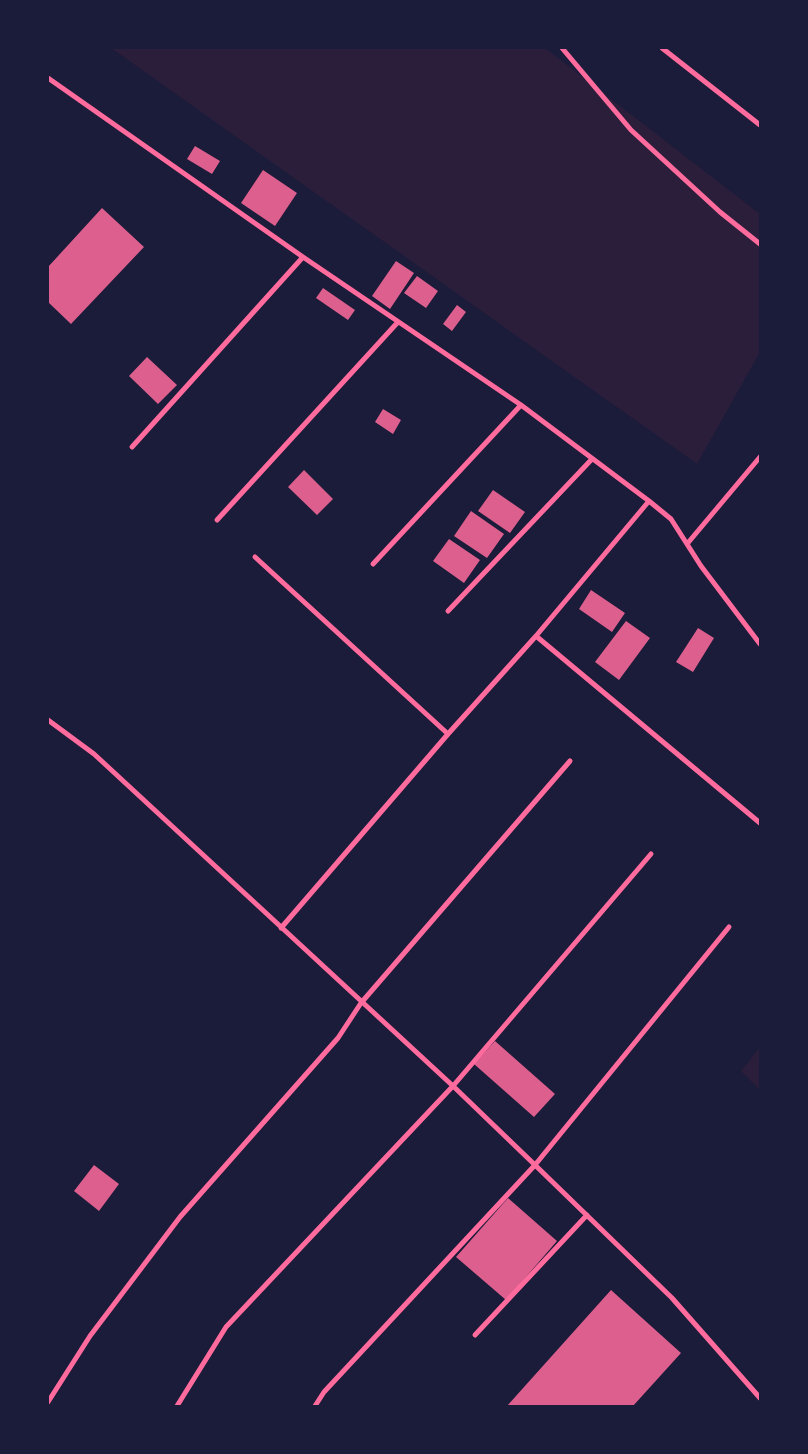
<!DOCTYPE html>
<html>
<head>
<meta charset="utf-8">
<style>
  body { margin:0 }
  #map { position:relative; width:808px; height:1454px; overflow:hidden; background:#1b1b3a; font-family:"DejaVu Sans",sans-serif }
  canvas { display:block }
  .frame { position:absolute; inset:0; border:49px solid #1b1b3a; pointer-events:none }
</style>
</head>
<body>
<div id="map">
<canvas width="808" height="1454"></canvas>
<div class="frame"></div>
</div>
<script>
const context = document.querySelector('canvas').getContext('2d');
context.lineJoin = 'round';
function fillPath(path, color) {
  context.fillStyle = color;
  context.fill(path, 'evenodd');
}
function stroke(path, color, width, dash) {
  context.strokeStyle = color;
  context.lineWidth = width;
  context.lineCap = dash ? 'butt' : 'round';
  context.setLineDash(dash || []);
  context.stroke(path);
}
const green = new Path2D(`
  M111,48H545L760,214V352L697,464Z
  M760,1047V1090L741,1071Z`);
const building = new Path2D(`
  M195,146L220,161L212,174L187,159Z
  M263,170L297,193L275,226L241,203Z
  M102,208L144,247L71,324L48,302V267Z
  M396,261L414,273L390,309L372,296Z
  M417,276L438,291L426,308L404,293Z
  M323,288L355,310L348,320L316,298Z
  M457,305L466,312L452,331L443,324Z
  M147,357L177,385L158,404L129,376Z
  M383,409L401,420L393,434L375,422Z
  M304,470L333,499L317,515L288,487Z
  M493,490L525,512L510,533L478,511Z
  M471,511L504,534L487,558L454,536Z
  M449,539L480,560L464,583L433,561Z
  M591,590L625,613L612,632L579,609Z
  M626,621L650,638L619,680L595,662Z
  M698,628L714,638L693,672L676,662Z
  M495,1041L555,1094L534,1117L474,1064Z
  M94,1165L119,1184L99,1211L74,1191Z
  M508,1198L557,1241L506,1300L456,1257Z
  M611,1290L681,1353L633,1406H507Z`);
const minor = new Path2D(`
  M562,48L631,130L720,212L760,244
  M662,48L760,125
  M48,78L303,257L521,405L649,501L671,519L701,566L760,644
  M132,447L303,257
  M217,520L398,322
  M687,544L760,457
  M255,557L448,734
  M373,564L521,405
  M448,611L592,459
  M536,636L760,823
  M48,720L94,754L453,1086L535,1165L672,1298L760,1398
  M281,928L448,734L536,636L649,501
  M475,1335L587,1215
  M48,1402L90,1336L180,1217L338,1038L361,1003L570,761
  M177,1406L226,1327L453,1086L651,854
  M315,1406L324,1392L535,1165L729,927`);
fillPath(green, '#2a1e3b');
fillPath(building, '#dd5f8e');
stroke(minor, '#ff6b9d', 5);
</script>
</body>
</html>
